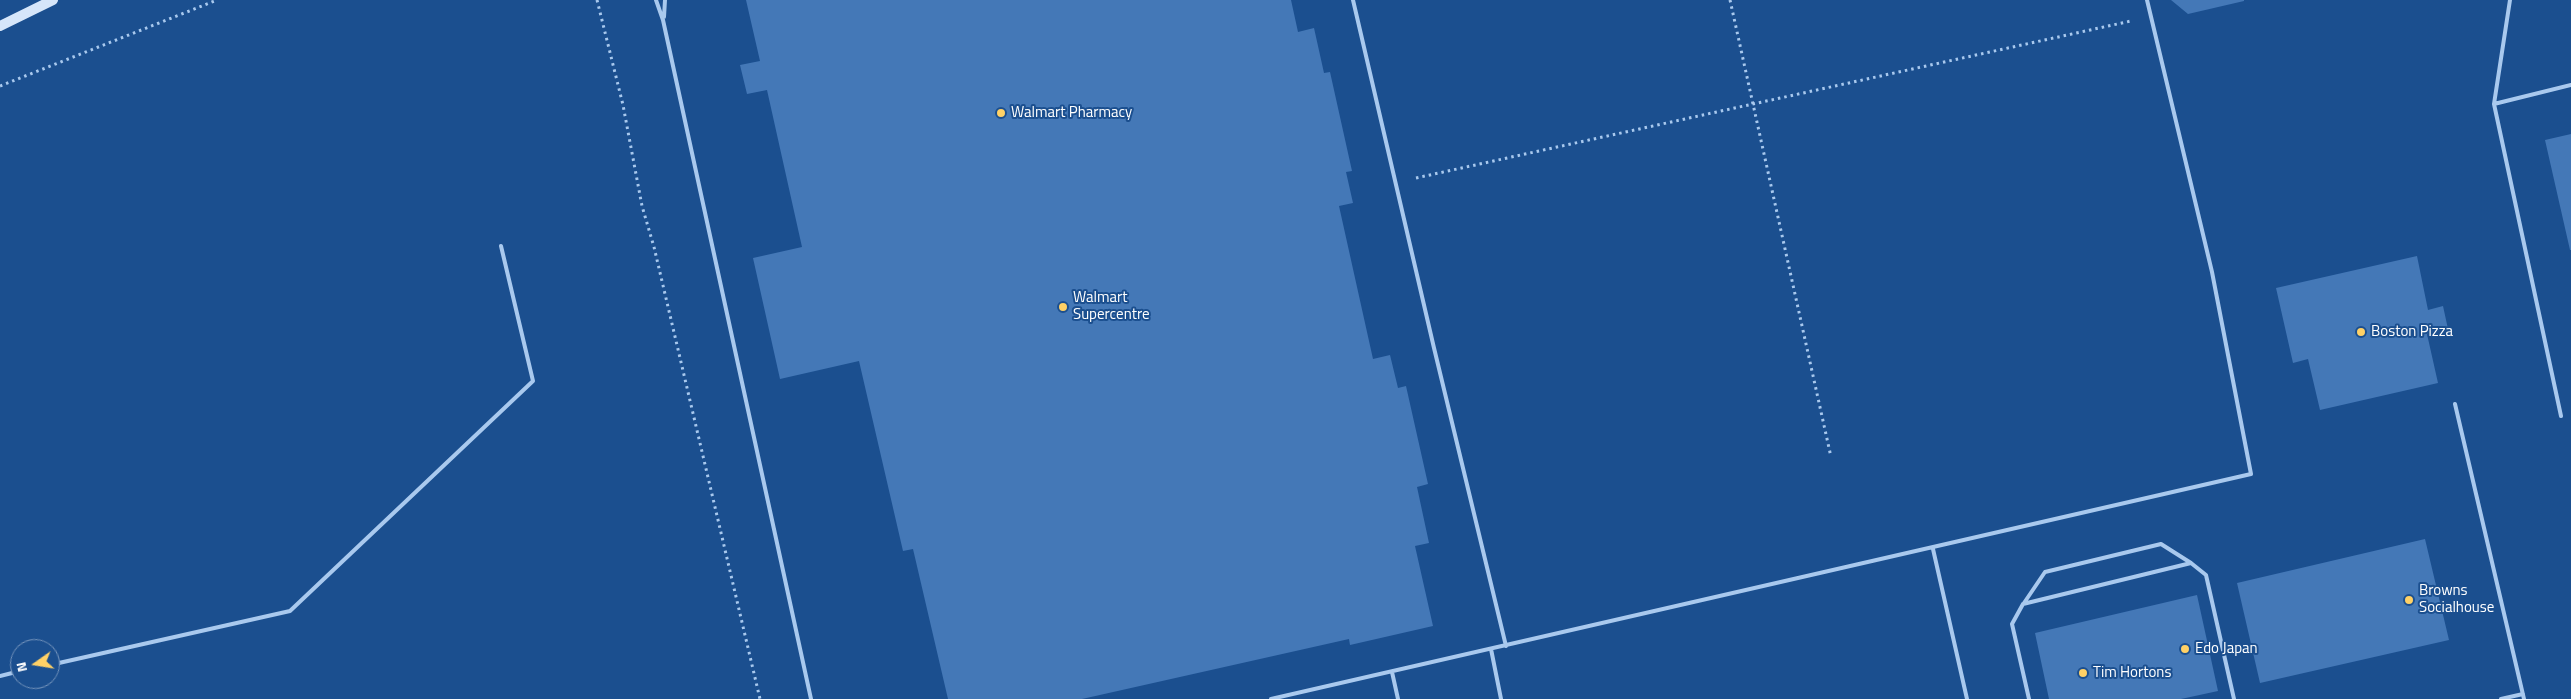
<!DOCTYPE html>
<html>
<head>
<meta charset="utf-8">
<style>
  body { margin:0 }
  #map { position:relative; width:2571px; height:699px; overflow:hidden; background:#1b4f8f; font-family:"Titillium Web",sans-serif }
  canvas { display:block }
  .north { position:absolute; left:10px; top:639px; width:50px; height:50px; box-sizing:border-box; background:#1b4f8f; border:1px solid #7695bc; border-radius:50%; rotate:257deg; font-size:14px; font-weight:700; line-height:20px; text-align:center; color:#fff }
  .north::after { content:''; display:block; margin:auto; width:18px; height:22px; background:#ffd166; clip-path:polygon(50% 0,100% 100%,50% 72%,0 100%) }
</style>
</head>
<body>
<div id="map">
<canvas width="2571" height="699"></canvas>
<div class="north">N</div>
</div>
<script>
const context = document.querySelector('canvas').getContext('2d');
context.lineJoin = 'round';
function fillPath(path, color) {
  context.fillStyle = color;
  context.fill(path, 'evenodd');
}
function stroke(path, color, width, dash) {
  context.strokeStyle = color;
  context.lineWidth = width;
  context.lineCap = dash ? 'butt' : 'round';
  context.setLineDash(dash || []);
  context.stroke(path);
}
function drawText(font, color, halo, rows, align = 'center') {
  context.font = font + ' "Titillium Web",sans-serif';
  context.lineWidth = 4;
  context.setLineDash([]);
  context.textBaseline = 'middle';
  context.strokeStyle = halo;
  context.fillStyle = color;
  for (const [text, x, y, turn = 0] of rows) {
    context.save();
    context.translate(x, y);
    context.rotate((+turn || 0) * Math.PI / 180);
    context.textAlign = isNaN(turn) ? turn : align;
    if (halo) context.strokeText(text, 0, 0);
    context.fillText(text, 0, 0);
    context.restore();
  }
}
const building = new Path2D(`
  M746,0H1291L1298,32L1314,28L1324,73L1330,72L1352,171L1346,172L1353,203L1339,206L1373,359L1390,355L1398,388L1406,386L1428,484L1417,487L1429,543L1415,546L1433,626L1350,645L1349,639L1082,699H948L913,549L903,551L859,361L780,379L753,258L802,247L767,90L747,94L740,65L760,61Z
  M2171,0H2244V1L2188,14Z
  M2571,134V250H2570L2545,140Z
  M2417,256L2428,310L2443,306L2448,329L2427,334L2438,383L2320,410L2308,359L2293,363L2276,288Z
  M2425,539L2449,640L2260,683L2237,583Z
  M2197,595L2218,691L2181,699H2049L2035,633Z`);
const path = new Path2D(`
  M597,0L623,105L642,206L654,247L760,699
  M1730,0L1831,457
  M0,86L217,0
  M1416,178L2131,21`);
const service = new Path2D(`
  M656,0L663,20L811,699
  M1353,0L1434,348L1506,646
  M2510,0L2494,104L2561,416
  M664,17L665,0
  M2494,104L2571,85
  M2455,404L2524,699
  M1933,549L1967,699
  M2024,603L2045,572L2161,544L2191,563
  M1491,649L1501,699
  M50,665L290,611L533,381L501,246
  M1392,672L1398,699
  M0,676L20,671
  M1271,699L2251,474L2212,272L2147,0
  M2029,699L2012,624L2023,604L2191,563L2206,575L2234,699
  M2501,699L2523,694`);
const secondary = new Path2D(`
  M0,26L53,0`);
const markers = [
  [1001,113,5,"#ffd166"],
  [1063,307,5,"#ffd166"],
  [2361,332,5,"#ffd166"],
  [2409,600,5,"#ffd166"],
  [2185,649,5,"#ffd166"],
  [2083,673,5,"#ffd166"]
];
const poiNames = [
  ["Walmart Pharmacy",1011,113],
  ["Walmart",1073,298],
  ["Supercentre",1073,315],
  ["Boston Pizza",2371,332],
  ["Browns",2419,591],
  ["Socialhouse",2419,608],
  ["Edo Japan",2195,649],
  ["Tim Hortons",2093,673]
];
fillPath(building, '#4478b7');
stroke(path, '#a9c9ee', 3, [2.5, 4]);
stroke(service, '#a9c9ee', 4);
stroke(secondary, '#d6e6fa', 10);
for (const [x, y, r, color] of markers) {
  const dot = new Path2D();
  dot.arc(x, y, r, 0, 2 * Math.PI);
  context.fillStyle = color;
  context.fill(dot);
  stroke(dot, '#1b4f8f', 2);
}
drawText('15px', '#fff', '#1b4f8f', poiNames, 'left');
</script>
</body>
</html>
